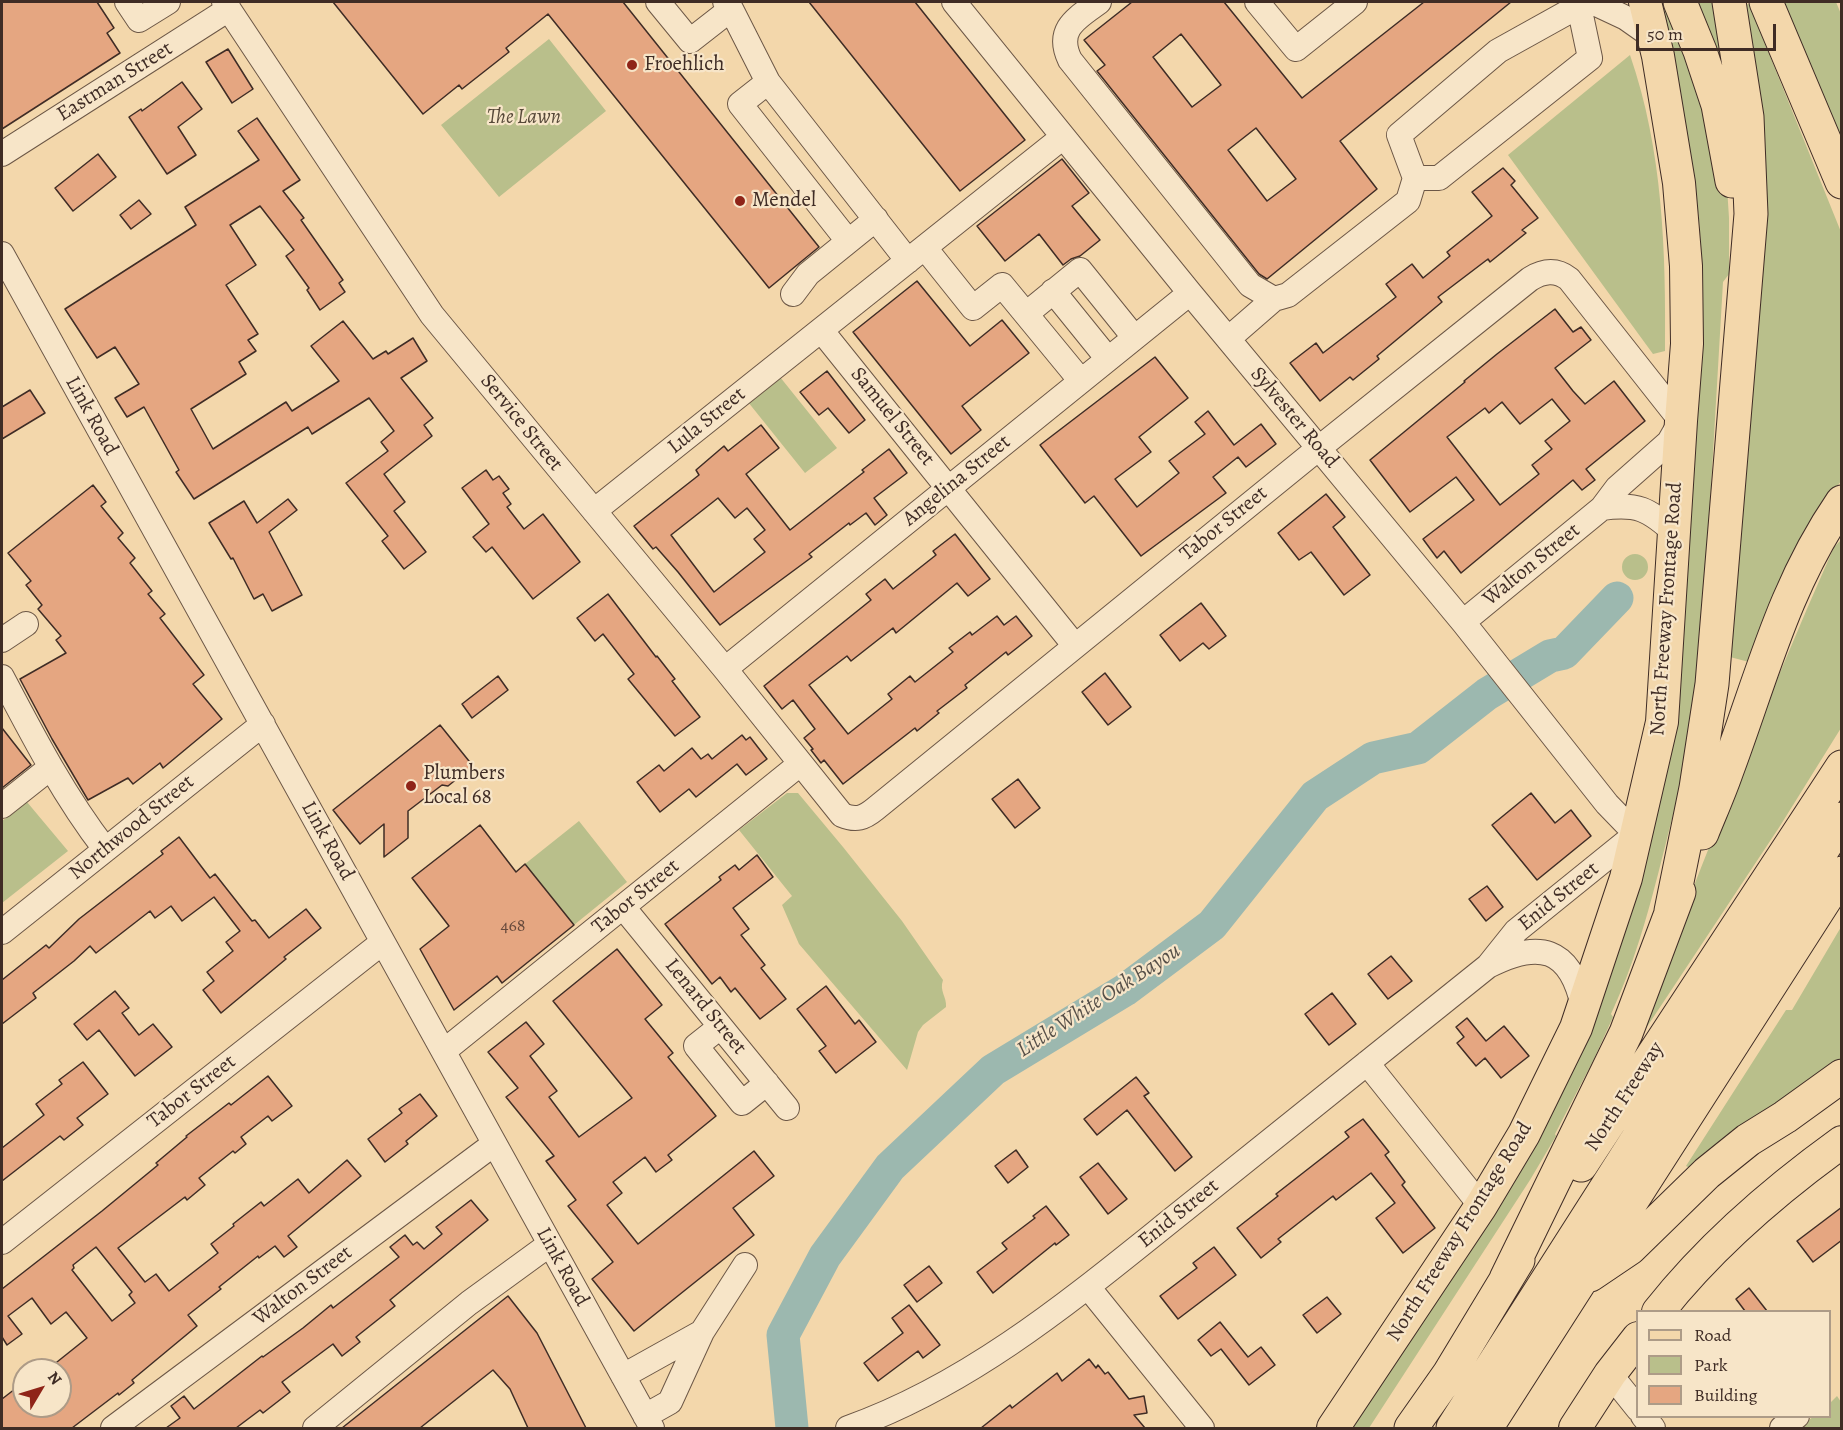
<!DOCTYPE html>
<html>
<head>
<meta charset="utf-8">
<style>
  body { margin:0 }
  #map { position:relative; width:1843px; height:1430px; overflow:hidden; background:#f3d7ab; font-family:Alegreya,serif }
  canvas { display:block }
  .frame { position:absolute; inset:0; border:3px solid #3f2c25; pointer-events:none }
  .legend { position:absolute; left:1636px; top:1310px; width:195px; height:108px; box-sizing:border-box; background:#f7e5c8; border:2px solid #ad9b87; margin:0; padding:8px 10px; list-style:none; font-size:18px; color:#3f2c25 }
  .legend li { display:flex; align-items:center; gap:12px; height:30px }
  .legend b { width:30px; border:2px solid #ad9b87 }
  .north { position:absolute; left:12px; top:1358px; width:60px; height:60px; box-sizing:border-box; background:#f7e5c8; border:2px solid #ad9b87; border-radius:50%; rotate:52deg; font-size:16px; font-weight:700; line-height:24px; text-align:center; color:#3f2c25 }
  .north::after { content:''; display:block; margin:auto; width:21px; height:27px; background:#8f2418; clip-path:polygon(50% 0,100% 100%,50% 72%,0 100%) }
  .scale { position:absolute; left:1636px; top:24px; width:140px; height:27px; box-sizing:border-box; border:3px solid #3f2c25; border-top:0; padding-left:8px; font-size:18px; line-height:21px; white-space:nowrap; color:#3f2c25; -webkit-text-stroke:4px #f7e5c8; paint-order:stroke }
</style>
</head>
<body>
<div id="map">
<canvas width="1843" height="1430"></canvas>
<div class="frame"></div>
<ul class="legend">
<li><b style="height:8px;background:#f3d7ab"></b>Road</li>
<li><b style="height:16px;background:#b9bf8b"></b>Park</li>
<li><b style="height:16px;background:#e5a681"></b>Building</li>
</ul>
<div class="north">N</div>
<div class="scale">50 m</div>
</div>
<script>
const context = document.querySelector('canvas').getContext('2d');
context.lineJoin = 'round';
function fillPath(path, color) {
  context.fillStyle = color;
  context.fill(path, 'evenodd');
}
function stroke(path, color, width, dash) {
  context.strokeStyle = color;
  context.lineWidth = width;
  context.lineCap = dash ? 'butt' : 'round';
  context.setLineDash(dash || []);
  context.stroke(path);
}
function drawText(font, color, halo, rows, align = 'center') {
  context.font = font + ' Alegreya,serif';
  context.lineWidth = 4.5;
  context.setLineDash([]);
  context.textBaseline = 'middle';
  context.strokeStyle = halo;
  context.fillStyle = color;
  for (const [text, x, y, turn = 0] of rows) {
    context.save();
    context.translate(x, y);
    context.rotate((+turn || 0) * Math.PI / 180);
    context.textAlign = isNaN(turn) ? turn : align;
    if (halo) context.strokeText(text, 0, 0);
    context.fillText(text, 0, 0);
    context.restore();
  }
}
const green = new Path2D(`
  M1657,2H1668L1727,187L1729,218V274L1723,282L1708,539L1693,707L1676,809L1675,807C1657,877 1642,948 1611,1014L1613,1017L1594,1059L1555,1134L1556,1136L1530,1180L1369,1428H1347L1405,1342L1639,882C1675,757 1684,630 1691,501C1693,451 1696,401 1698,351C1700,307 1703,263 1699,220C1692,145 1675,74 1657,2Z
  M1688,2H1712L1725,77Z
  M1783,2H1836L1841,14V147Z
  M1749,4L1841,232L1842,480L1830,495L1749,662L1730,657L1744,5Z
  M549,39L606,111L499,197L441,125Z
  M1630,55C1663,150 1666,252 1665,351L1653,354L1508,155Z
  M780,377L837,448L805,473L748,402Z
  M1841,540V728L1780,826L1629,1054C1694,884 1760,714 1834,547Z
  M1622 567a13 13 0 1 1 26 0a13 13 0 1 1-26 0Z
  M787,793H798L843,847L902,921L943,980C939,991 947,997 946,1007L923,1025L918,1032L907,1070L799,944L782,905L792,896L739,830Z
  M27,802L68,851L2,903V821Z
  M579,821L627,882L574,925L525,864Z
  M1841,927V1059L1772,1107L1692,1169L1686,1166L1786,1010H1792Z
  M1837,1396L1841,1402V1428H1798L1813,1417L1830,1416V1403Z`);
const river = new Path2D(`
  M792,1428L783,1335L825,1256L890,1167L993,1070L1125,990L1212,925L1315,796L1373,758L1418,748L1487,694L1550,656L1564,653L1617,598`);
const building = new Path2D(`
  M2,2H97L114,28L107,33L120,53L2,129Z
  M333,2H623L819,247L769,288L548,14L506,48L509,52L462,89L459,85L423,114Z
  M809,2H915L1025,140L960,191Z
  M1132,2H1224L1302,98L1424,2H1511L1340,141L1377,189L1267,279L1259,274L1097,71L1105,65L1084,40ZM1181,34L1221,85L1192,107L1153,57ZM1256,128L1296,179L1267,201L1228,150Z
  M228,49L253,89L232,103L206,62Z
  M182,82L202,109L178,127L196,155L167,174L129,117L141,109L142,111Z
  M257,118L300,180L283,191L304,218L301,220L343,280L339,283L345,292L320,310L307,290L309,288L286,256L294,250L260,206L230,225L256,265L226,285L258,334L248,340L256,351L239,362L246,374L191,409L213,449L286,402L292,411L339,381L311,346L343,321L373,359L386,351L388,354L413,338L427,361L401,378L433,418L424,425L432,436L384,474L405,502L394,511L426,552L404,569L382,541L388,536L346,483L388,451L381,442L394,431L369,398L312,434L308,427L194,499L176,472L179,470L144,407L127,417L115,398L139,384L115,347L97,358L65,309L196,225L185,207L259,160L238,131Z
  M98,154L116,177L73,211L55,188Z
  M1062,159L1089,193L1072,206L1100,240L1080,256L1071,259L1063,265L1039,234L1005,261L977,226Z
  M1503,168L1515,181L1511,185L1538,218L1522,230L1526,233L1490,262L1488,259L1438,297L1442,302L1377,356L1379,359L1353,380L1350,377L1320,401L1290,363L1316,343L1323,353L1396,297L1386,284L1412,264L1423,278L1450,256L1447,252L1492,216L1472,192Z
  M139,200L151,214L131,229L120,215Z
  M917,281L970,346L1002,320L1029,353L962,406L981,430L951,454L853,332Z
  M1555,309L1573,332L1581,327L1591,340L1555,368L1573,391L1585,404L1614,381L1645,421L1586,469L1595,480L1582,490L1573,480L1461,573L1444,551L1437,558L1423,539L1474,500L1456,477L1410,512L1370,460L1465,382L1464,381L1497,354ZM1552,399L1570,421L1545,441L1552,449L1532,465L1539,474L1500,505L1447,437L1485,408L1489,413L1502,402L1520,424Z
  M1155,357L1188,398L1139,437L1151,452L1115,479L1137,507L1179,473L1169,461L1205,434L1195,422L1208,411L1234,445L1261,424L1276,444L1246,467L1238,457L1213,477L1226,493L1141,556L1094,496L1085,503L1040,445Z
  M827,371L865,420L849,433L828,408L819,415L800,392Z
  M30,390L45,413L2,439V407Z
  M761,425L779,448L746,474L790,530L864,472L862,470L889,449L907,473L874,498L887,515L875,525L866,513L850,525L849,523L809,554L812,557L720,625L678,572L656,547L653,549L634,526L699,475L696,470L724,446L728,451ZM718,498L735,518L747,508L765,530L754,539L765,552L714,592L671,535Z
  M486,470L493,480L499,476L509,489L503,493L511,504L507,507L524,529L543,514L580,562L533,599L492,547L486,552L473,537L489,524L462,488Z
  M93,485L106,502L101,506L123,533L118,538L135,558L130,563L152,591L148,594L165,614L160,618L204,675L193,684L222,719L163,768L160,763L133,784L128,778L88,800L52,739L20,679L66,653L56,640L61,636L38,609L42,605L26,585L31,581L8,553Z
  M1326,494L1345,517L1333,527L1370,575L1344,595L1311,552L1299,560L1278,533Z
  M288,499L297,510L269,532L302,595L272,611L263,594L254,599L233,558L231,559L209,523L244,501L257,523Z
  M955,534L990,579L968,596L957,583L896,633L893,628L851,661L847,656L809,685L848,734L892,699L888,694L910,676L915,682L953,652L949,648L970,632L972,635L997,616L1004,625L1016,616L1032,636L1008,655L1006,652L965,685L967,688L937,711L939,713L917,731L915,728L843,784L824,760L821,763L811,750L813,749L804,738L815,729L793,700L782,709L764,686L871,600L866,594L885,579L893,589L936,555L933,551Z
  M608,594L656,657L657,656L675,679L672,681L700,717L675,736L628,679L634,674L603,634L595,641L577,618Z
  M1201,603L1226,636L1209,649L1203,643L1180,661L1160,635Z
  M1105,673L1131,707L1108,725L1082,692Z
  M498,676L508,690L472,718L462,704Z
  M440,725L473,766L448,786L442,785L408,811V838L384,857V824L360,844L333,810Z
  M2,728L31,765L2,788Z
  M742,735L746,740L750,737L767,759L746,775L737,764L696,797L689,789L660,812L637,782L659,765L664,771L692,748L701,759L708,754L712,759Z
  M1018,779L1040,808L1015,828L992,799Z
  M1531,793L1555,823L1571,810L1591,836L1537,880L1492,825Z
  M480,825L516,872L525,864L574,925L502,983L497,976L454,1010L420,949L449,926L412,878Z
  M179,837L210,878L215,874L252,921L255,920L269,938L306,909L321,928L284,957L286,959L221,1013L203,990L214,981L207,972L233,951L226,942L240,931L214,897L182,921L171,906L155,918L150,911L96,953L90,946L74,961L33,993L36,998L2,1024V980L46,945L49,948L79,919L163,854L161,851Z
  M757,855L773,877L733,908L749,929L741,935L765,965L761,968L786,999L760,1019L735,988L731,992L720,977L712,984L665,924L721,880L719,877L735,865L739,870Z
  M1487,886L1503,907L1486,921L1469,899Z
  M617,949L662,1005L645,1019L673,1053L668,1057L716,1116L668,1155L672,1160L656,1172L645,1157L613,1182L622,1193L607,1205L638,1244L754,1151L774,1176L733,1208L754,1235L634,1331L592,1279L613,1262L568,1206L576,1200L546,1161L554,1156L506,1097L518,1088L488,1052L526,1022L544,1044L530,1056L557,1091L549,1097L579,1137L632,1098L553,1001Z
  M1391,956L1412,981L1388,999L1368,974Z
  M826,986L855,1024L859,1020L876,1042L836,1073L819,1051L826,1046L797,1009Z
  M115,991L129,1008L122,1013L139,1035L153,1024L172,1047L135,1076L99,1030L87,1040L74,1024Z
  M1332,993L1356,1024L1329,1045L1305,1014Z
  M1467,1018L1486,1041L1504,1026L1529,1056L1501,1078L1485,1058L1476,1066L1457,1043L1464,1037L1456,1027Z
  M83,1062L108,1094L77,1118L83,1125L64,1140L60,1136L2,1181V1148L44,1115L36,1104L62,1084L59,1080Z
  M268,1076L292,1106L272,1121L268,1116L241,1137L246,1144L235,1153L233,1151L199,1178L205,1185L187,1200L185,1197L118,1248L145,1282L156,1274L169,1291L218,1253L211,1244L234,1226L233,1224L261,1202L264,1206L298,1179L309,1193L347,1160L361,1176L288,1236L297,1247L284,1257L275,1246L259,1258L258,1256L219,1287L221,1289L188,1315L197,1326L132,1380L134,1383L119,1395L118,1393L72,1428H2V1399L24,1382V1406H60V1370H47L87,1338L66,1312L51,1324L32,1298L8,1316L22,1334L7,1345L2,1337V1289L102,1211L158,1165L156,1163L187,1137L186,1136L229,1103L231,1105ZM96,1247L132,1292L129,1295L135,1303L112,1321L72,1270L74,1268L73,1265Z
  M1136,1077L1149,1093L1144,1096L1192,1157L1175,1171L1127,1110L1097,1135L1084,1119Z
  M420,1094L437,1116L406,1141L408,1144L385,1162L368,1139L402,1113L399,1109Z
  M1363,1119L1389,1152L1385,1155L1405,1182L1402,1185L1435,1228L1403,1253L1376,1218L1395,1203L1371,1173L1336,1200L1333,1196L1278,1239L1281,1242L1261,1258L1237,1228L1278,1196L1276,1194L1349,1137L1345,1132Z
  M1016,1150L1028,1167L1008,1183L995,1166Z
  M1098,1163L1127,1199L1108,1214L1080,1177Z
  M471,1200L488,1220L390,1300L395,1306L356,1337L360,1342L342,1356L333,1344L282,1382L290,1392L263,1413L260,1410L236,1428H166L180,1418L171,1406L184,1396L194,1409L262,1356L263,1357L303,1328L331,1305L333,1308L399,1257L390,1247L405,1235L413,1245L417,1242L424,1249L442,1234L436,1227Z
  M1046,1206L1069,1235L1056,1245L1055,1243L993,1293L977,1272L1007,1249L1002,1243L1035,1218L1033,1216Z
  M1842,1207V1240L1813,1262L1797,1241Z
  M1214,1247L1236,1275L1178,1319L1160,1296L1197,1268L1193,1263Z
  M929,1266L942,1283L917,1302L904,1285Z
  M1749,1288L1767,1311H1745L1736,1299Z
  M508,1296L537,1333L586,1428H528L510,1389L493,1370L420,1428H342Z
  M1327,1297L1341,1314L1317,1333L1303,1315Z
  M909,1305L940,1345L923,1358L918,1351L878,1381L864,1363L903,1333L892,1318Z
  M1220,1322L1248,1357L1261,1347L1275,1365L1249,1385L1221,1349L1211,1356L1198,1340Z
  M1089,1359L1096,1368L1098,1365L1105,1374L1108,1372L1129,1399L1144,1396L1147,1413L1134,1415L1145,1428H981L1010,1405L1012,1408L1057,1373L1062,1381Z`);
const minor = new Path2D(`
  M127,2L139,20L168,2
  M224,2L432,315L725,669L842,815C856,821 864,818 875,809L1319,448L1530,279C1543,271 1556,269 1569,279L1681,421L1669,442L1617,488L1602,508L1463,622
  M658,2L690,41L731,9
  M725,2L731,9L768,82L908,261
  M954,2L1190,293L1463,622L1607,804L1636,834L1516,931L1488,966
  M1099,2C1077,18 1055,29 1070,60L1250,285L1274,299L1288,295L1408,201L1415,178L1399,135L1498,51L1579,6L1590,58L1439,178H1415
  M1257,2L1296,49L1355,2
  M1596,2L1594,3L1626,18L1653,37
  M768,82L740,104L848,241
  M2,154L229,9
  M925,248L973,308L1002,285L1081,381
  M2,254L652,1428
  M1053,291L1108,359
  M793,294L808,274L876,219
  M1026,314L1080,270L1134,337
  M821,330L1075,646
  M1228,339L1274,299
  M1602,508C1637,503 1649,509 1675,533
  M594,511L1063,137
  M2,640L26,624
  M725,669L1190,293
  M2,677C33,736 64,796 105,849
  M2,806L50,768
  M623,907L787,1108
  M2,932L263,724
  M720,1027L696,1046L742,1103L767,1083
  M444,1051L800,764
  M1367,1063L1481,1206
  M2,1242L383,942
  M1088,1287L1202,1428
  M1610,1374L1638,1409
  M623,1376L702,1332L745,1265
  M645,1416L670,1402L702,1332
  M1643,1416L1653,1428
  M113,1428L494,1144
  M315,1428L469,1303L550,1244
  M848,1428C975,1383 1080,1293 1184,1210C1286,1128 1387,1047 1488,966C1539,940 1570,947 1583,1006
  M1782,1428L1797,1416`);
const major = new Path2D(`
  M1658,1312C1710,1246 1774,1191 1842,1142
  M1333,1428L1481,1206L1524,1134L1576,1028L1626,878L1662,722L1681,421L1687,344L1686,266L1679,183L1658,56L1645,2
  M1575,1428L1610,1374L1638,1338`);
const highway = new Path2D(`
  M1680,2L1700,51L1718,105L1732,181
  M1766,2L1842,182
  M1702,833C1710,813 1719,793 1726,773C1762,677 1783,588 1842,502
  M1671,911L1696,788L1712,684L1751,214L1747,117L1729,2
  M1581,1165L1842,767
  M1590,1275L1630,1248L1707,1173L1748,1140L1785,1117L1842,1076
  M1506,1279L1626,1033L1679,892
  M1411,1428L1449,1374L1518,1260
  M1453,1428L1842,819
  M1486,1428L1842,873`);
const markers = [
  [632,65,6,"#8f2418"],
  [740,201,6,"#8f2418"],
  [411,786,6,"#8f2418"]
];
const numberNames = [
  ["468",513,927]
];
const poiNames = [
  ["Froehlich",644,65],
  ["Mendel",752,201],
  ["Plumbers",423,774],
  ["Local 68",423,798]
];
const streetNames = [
  ["Eastman Street",115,82,-32],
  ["Link Road",91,416,61],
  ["Samuel Street",892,417,51],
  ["Sylvester Road",1294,418,50],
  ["Lula Street",707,421,-39],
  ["Service Street",521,423,51],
  ["Angelina Street",957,481,-39],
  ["Tabor Street",1224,524,-39],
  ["Walton Street",1532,565,-39],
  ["North Freeway Frontage Road",1667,609,-86],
  ["Northwood Street",132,828,-39],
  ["Link Road",327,841,61],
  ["Tabor Street",636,897,-39],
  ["Enid Street",1559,897,-39],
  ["Lenard Street",705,1007,51],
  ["Tabor Street",192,1092,-38],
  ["North Freeway",1625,1097,-57],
  ["Enid Street",1179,1214,-39],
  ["North Freeway Frontage Road",1460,1232,-58],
  ["Link Road",562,1267,61],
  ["Walton Street",303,1286,-37]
];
const parkNames = [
  ["The Lawn",524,118]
];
const waterNames = [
  ["Little White Oak Bayou",1099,1001,-33]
];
fillPath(green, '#b9bf8b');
stroke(river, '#9cb8af', 33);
fillPath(building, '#e5a681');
stroke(building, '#3f2c25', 1.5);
stroke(minor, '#6c5746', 26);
stroke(major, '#3f2c25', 34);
stroke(highway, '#3f2c25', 35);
stroke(minor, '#f7e5c8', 24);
stroke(major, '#f3d7ab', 32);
stroke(highway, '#f3d7ab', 33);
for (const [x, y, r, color] of markers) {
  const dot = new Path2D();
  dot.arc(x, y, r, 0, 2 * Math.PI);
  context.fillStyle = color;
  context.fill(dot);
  stroke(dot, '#f7e5c8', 2);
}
drawText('18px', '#684a3c', null, numberNames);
drawText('21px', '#3f2c25', '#f7e5c8', poiNames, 'left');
drawText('21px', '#3f2c25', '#f7e5c8', streetNames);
drawText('italic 21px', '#574939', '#f7e5c8', parkNames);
drawText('italic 22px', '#564f48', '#f7e5c8', waterNames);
</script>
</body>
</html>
